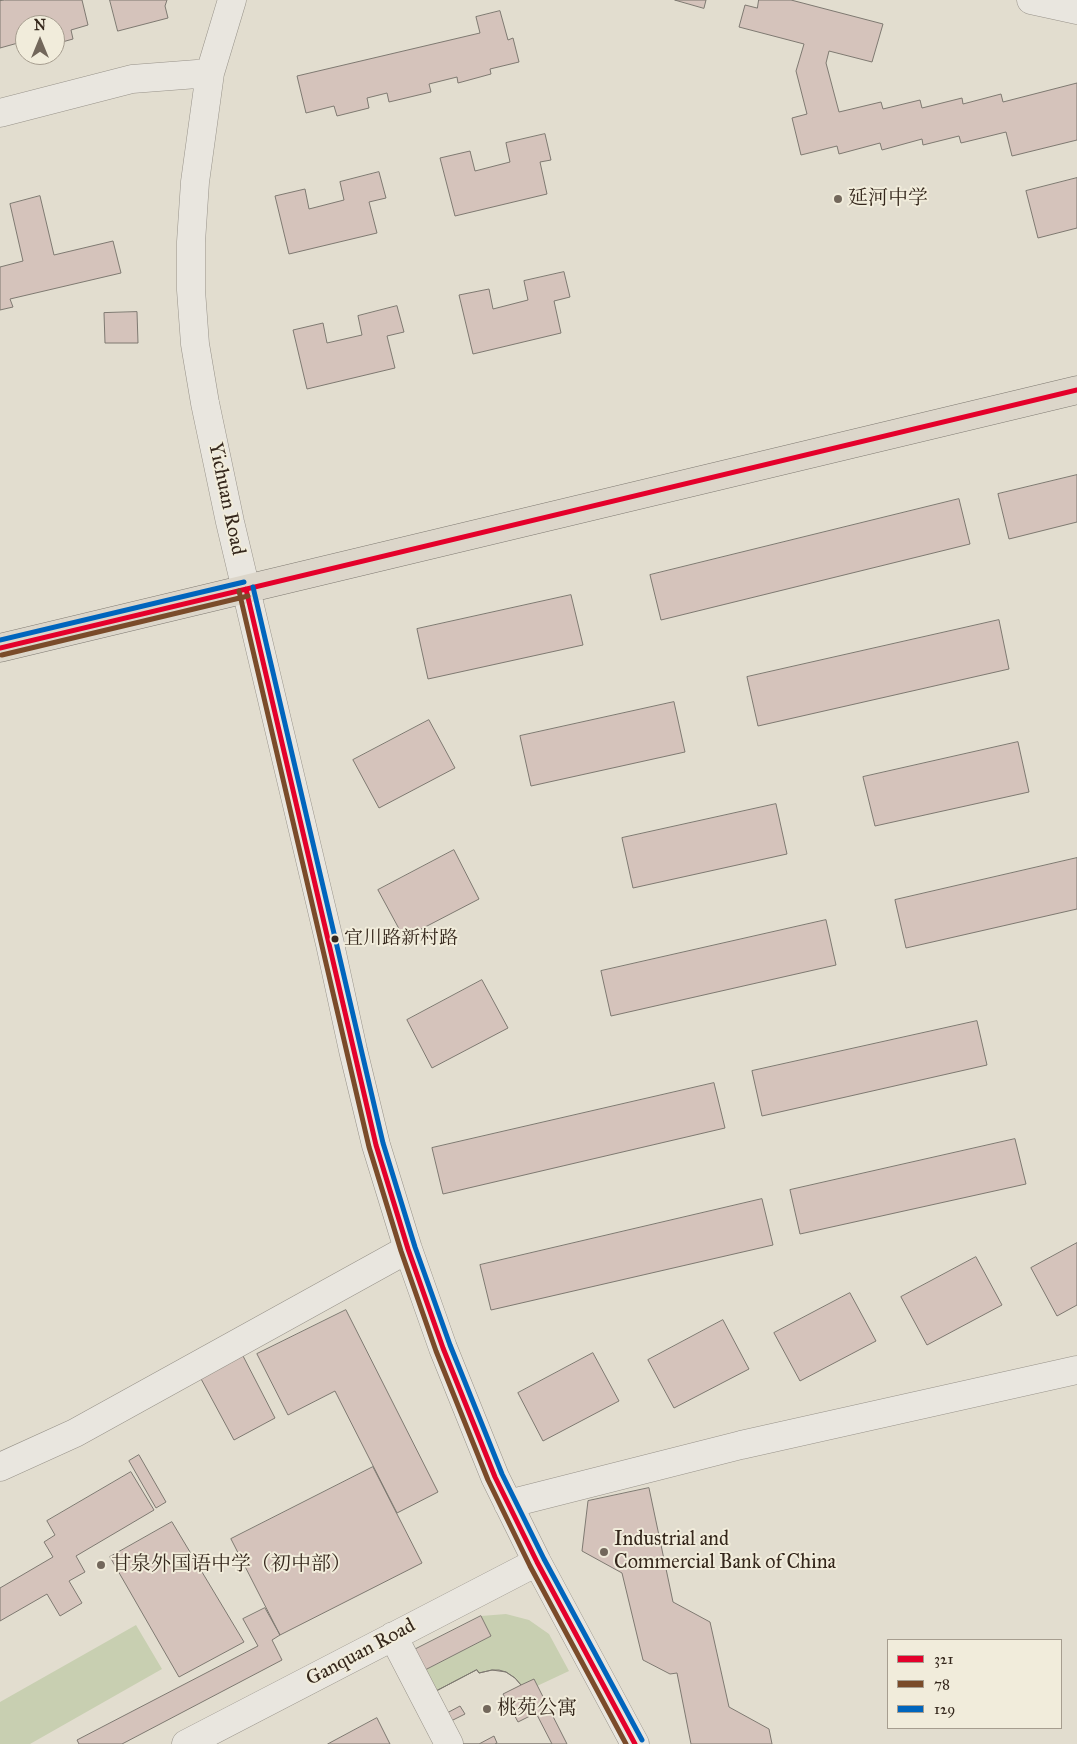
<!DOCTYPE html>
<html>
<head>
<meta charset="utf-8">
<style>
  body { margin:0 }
  #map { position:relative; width:1077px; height:1744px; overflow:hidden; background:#e2ddcf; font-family:"IM FELL Great Primer",serif }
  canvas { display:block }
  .legend { position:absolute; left:887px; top:1639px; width:175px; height:90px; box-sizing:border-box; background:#f1ecdb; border:1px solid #a69d8f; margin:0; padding:6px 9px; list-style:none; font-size:15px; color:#35271c }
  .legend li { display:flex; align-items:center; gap:10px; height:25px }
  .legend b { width:25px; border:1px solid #a69d8f }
  .north { position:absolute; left:15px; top:15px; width:50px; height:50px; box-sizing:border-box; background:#f1ecdb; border:1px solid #a69d8f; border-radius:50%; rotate:0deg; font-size:14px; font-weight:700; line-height:20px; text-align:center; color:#35271c }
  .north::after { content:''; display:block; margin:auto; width:18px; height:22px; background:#72675b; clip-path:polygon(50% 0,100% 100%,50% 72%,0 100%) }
</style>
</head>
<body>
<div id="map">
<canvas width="1077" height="1744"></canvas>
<ul class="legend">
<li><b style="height:6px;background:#e4002b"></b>321</li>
<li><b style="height:6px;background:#7a4b2a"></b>78</li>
<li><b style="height:6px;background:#0065bd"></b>129</li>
</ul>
<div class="north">N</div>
</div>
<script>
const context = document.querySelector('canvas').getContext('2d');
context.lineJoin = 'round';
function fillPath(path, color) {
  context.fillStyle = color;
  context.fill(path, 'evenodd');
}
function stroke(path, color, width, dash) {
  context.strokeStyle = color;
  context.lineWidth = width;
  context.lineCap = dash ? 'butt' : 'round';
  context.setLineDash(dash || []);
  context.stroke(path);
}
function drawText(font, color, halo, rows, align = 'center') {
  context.font = font + ' "IM FELL Great Primer","Noto Serif SC",serif';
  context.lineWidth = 4;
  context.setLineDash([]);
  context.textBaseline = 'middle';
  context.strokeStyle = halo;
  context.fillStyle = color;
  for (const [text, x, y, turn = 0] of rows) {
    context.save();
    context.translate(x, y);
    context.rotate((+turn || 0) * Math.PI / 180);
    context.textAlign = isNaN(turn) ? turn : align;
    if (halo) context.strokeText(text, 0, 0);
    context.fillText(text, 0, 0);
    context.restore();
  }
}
const green = new Path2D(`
  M506,1614L529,1620L549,1634L569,1671L537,1686L521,1685C511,1670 495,1667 479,1673L477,1670L435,1692L425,1670L491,1636L481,1616Z
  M136,1625L162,1669L30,1744H0V1702Z`);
const building = new Path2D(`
  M5,0H82L88,25L71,30L73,39L55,44V25H25V41L0,48V1Z
  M110,0H167L165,6L168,18L118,31Z
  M675,0H706L704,8Z
  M759,0H791L883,24L872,62L829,51L826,63L839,112L881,102L883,109L920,100L922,108L962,98L963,104L1001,94L1003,102L1077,83V140L1012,156L1006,132L961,143L959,136L923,145L922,139L882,150L880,143L839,154L837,146L801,155L792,118L807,114L796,71L804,44L739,27L745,5L757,8Z
  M500,11L508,40L513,38L519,62L490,69L491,74L458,83L457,77L429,84L431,92L389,102L387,93L367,98L369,108L337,116L334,106L306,113L297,76L480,33L476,17Z
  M545,134L551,160L540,162L547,194L455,216L440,158L470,151L475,171L510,162L506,143Z
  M379,172L386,198L369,202L377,233L289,254L275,196L305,189L309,209L344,200L340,182Z
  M1077,178V228L1038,238L1026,191Z
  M40,196L54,255L113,241L121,273L10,299L13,307L0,310V267L23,261L10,204Z
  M564,272L570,297L554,301L561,333L473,354L459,295L489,289L493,309L528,300L524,281Z
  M397,306L404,332L387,336L395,368L307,389L293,330L323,323L327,343L362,335L358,316Z
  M137,312L138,343H105L104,313Z
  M1077,475V522L1009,539L998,494Z
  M959,499L970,544L661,620L650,575Z
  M571,595L583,645L428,679L417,629Z
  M999,620L1009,669L758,726L747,677Z
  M674,702L685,752L531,786L520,736Z
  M429,720L455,768L379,808L353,760Z
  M1018,742L1029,792L875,826L863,777Z
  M776,804L787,854L633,888L622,838Z
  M454,850L479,899L404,938L378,890Z
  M1077,858V909L906,948L895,900Z
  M826,920L836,965L611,1016L601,971Z
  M482,980L508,1028L432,1068L407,1020Z
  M977,1021L987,1065L762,1116L752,1071Z
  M714,1083L725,1128L443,1194L432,1148Z
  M1015,1139L1026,1184L800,1234L790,1190Z
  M762,1199L773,1245L491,1310L480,1265Z
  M1077,1243V1305L1057,1316L1031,1268Z
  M976,1257L1002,1305L927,1345L901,1297Z
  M850,1293L876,1341L800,1381L774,1333Z
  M346,1310L438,1492L397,1513L335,1391L288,1415L257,1354Z
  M723,1320L749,1369L674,1408L648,1360Z
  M593,1353L619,1401L543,1441L518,1393Z
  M242,1354L275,1418L234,1440L200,1377Z
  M139,1455L166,1502L156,1508L129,1461Z
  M373,1467L422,1563L280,1635L231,1539Z
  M131,1472L154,1510L76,1556L85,1572L69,1581L82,1603L60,1616L47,1594L0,1621V1588L53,1557L44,1542L55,1535L47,1521Z
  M649,1488L673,1602L710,1622L729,1707L769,1729L772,1744H691L677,1673L670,1674L643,1660L622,1573L582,1551L588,1501Z
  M172,1522L244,1642L179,1677L110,1557Z
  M265,1608L280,1635L272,1640L282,1660L122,1744H79L77,1740L258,1646L243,1619Z
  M481,1616L491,1636L425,1670L414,1650Z
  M477,1670L479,1673L492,1670L506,1672L515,1678L521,1685L534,1679L567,1744H463L435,1692Z
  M477,1670L479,1673L492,1670H499L506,1672L515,1678L521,1685L503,1694L518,1722L536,1713L552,1744H495L497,1743L494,1736L479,1744H463L451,1721L465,1714L460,1706L447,1713L435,1692Z
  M377,1718L390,1744H328Z`);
const minor = new Path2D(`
  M232,0L210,73L195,182L191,242V290L195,344L205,403L230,522L330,944L353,1050L376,1145L408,1249L443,1348L495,1477L537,1562L635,1744
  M1031,0L1077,10
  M0,113L132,79L210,73
  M0,1467L75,1433L408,1249
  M508,1504L741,1445L1077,1370
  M393,1636L449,1744
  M186,1744L537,1562`);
const major = new Path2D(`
  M0,648L1077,390`);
const bus1 = new Path2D(`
  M246,589L376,1145L408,1249L443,1348L495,1477L537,1562L635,1744
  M0,648L1077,390`);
const bus2 = new Path2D(`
  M239,591L369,1147L401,1251L436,1351L488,1480L530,1566L626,1744
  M2,655L248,596`);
const bus3 = new Path2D(`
  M253,587L383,1143L415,1247L450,1345L502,1474L544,1559L642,1740
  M0,640L244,582`);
const markers = [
  [838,199,5,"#72675b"],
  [335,939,4.5,"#35271c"],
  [604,1552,5,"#72675b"],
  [101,1565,5,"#72675b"],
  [487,1709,5,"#72675b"]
];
const busNames = [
  ["宜川路新村路",344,939]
];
const poiNames = [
  ["延河中学",848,199],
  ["Industrial and",614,1540],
  ["Commercial Bank of China",614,1563],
  ["甘泉外国语中学（初中部）",111,1565],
  ["桃苑公寓",497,1709]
];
const streetNames = [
  ["Yichuan Road",226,499,78],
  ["Ganquan Road",361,1653,-28]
];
fillPath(green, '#c8cfb1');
fillPath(building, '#d5c3bb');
stroke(building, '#7e7971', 1);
stroke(minor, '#979289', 29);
stroke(major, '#7e7971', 29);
stroke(minor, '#e9e6df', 28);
stroke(major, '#dcd6ca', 28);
stroke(bus1, '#e4002b', 5);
stroke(bus2, '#7a4b2a', 5);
stroke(bus3, '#0065bd', 5);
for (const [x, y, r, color] of markers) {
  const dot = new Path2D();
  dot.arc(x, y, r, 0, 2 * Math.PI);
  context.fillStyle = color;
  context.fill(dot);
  stroke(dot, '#f1ecdb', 2);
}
drawText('19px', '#35271c', '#f1ecdb', busNames, 'left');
drawText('20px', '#35271c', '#f1ecdb', poiNames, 'left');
drawText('20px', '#35271c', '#f1ecdb', streetNames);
</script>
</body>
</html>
